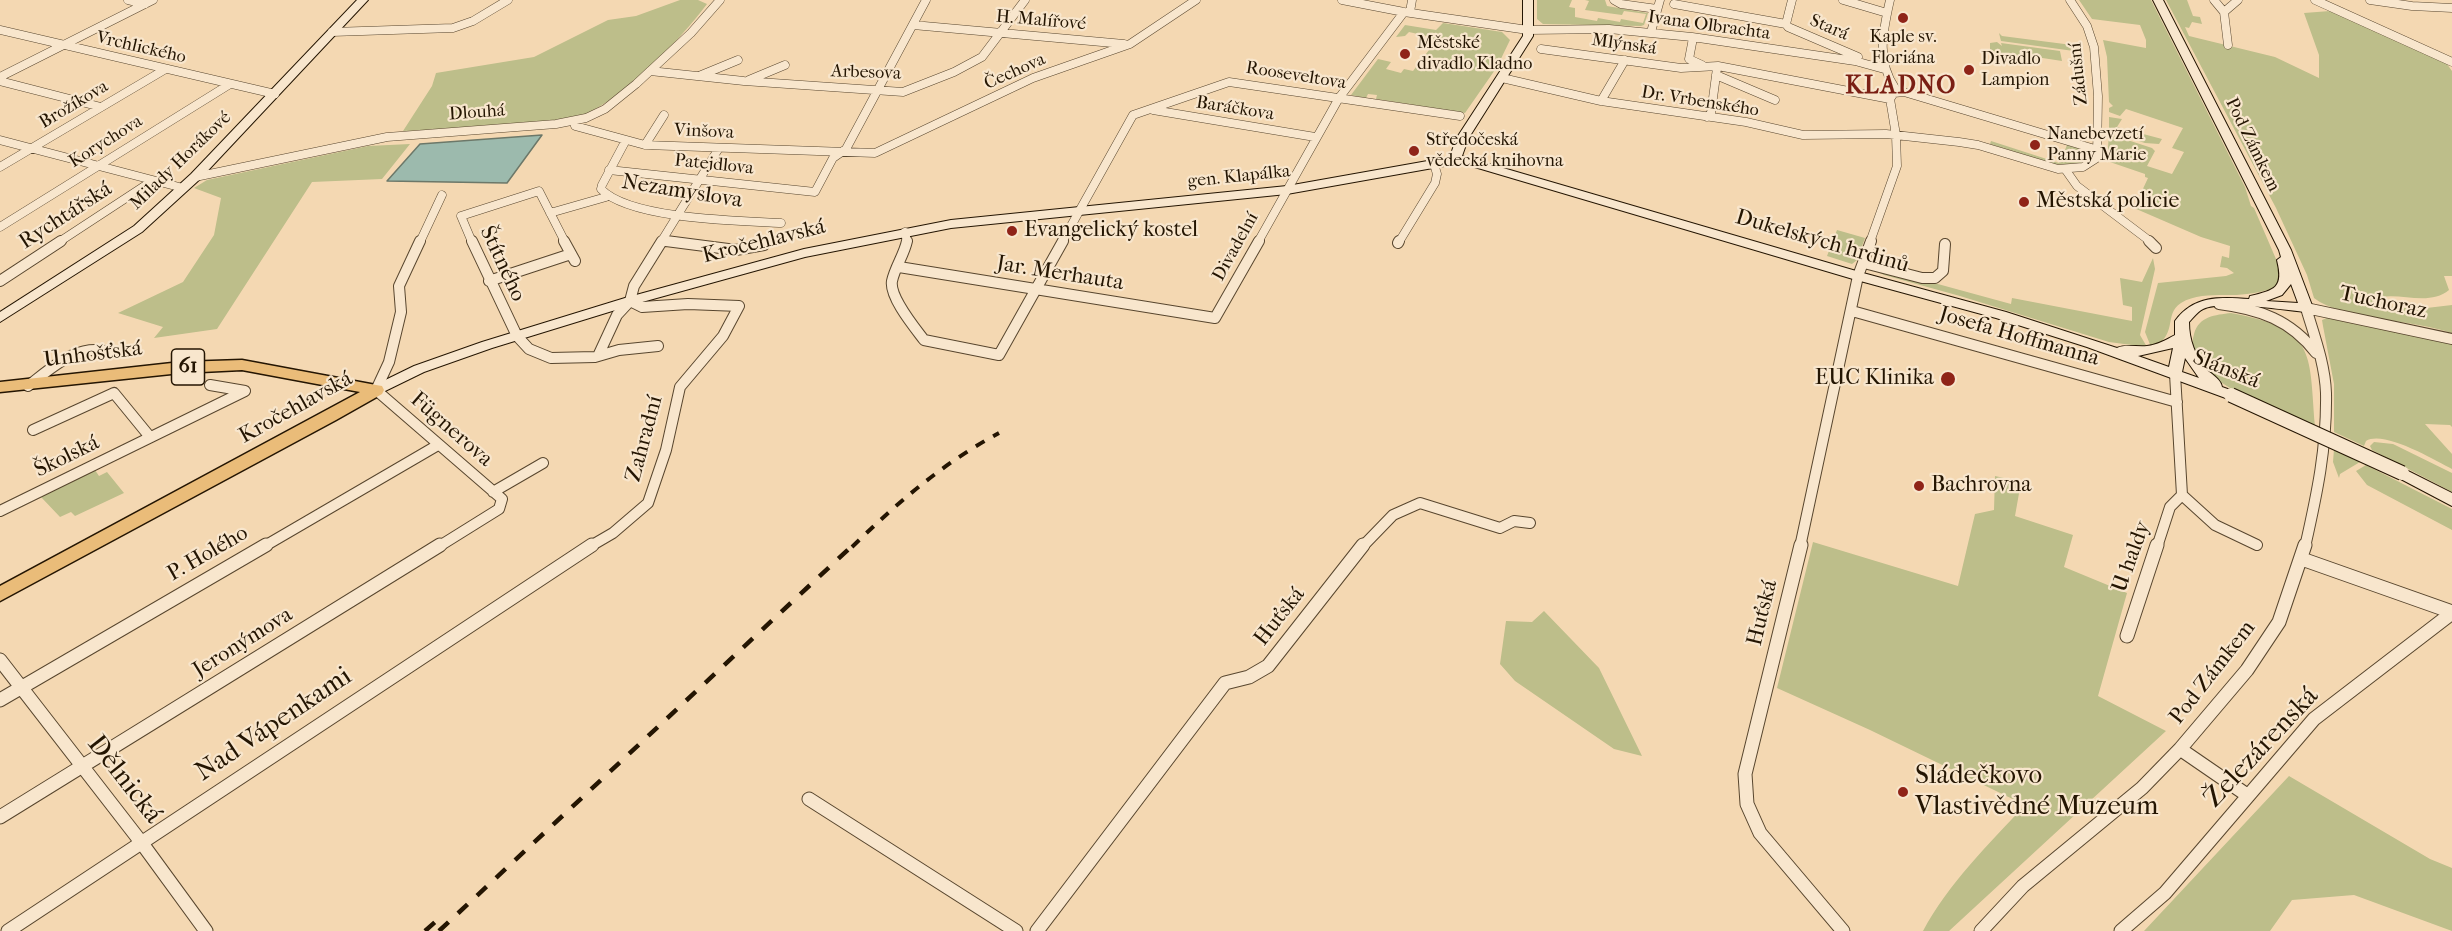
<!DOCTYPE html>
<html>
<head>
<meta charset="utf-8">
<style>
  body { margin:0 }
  canvas { display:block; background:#f4d8b2 }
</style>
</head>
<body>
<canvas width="2452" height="931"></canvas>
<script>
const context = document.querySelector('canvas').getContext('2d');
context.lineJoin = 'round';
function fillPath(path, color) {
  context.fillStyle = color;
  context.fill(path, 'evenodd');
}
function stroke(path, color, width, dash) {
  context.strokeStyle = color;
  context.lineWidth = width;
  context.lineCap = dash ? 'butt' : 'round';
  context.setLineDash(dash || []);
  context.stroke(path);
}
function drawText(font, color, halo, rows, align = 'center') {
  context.font = font + ' "IM FELL French Canon",serif';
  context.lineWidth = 4.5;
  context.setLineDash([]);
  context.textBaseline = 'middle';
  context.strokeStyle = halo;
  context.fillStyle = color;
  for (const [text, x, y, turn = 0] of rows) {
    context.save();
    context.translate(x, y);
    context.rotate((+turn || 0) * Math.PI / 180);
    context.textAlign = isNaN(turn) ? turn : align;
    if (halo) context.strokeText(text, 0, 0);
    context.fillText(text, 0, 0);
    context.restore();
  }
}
const green = new Path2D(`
  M680,0H698L707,4C678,42 632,90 590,112C571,122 548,121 527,123C485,127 445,130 403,131L432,86L436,73L534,57L608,20L636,16Z
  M1537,0H1572L1569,7L1575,8V17L1597,21L1598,18L1620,22L1621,19L1643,23L1646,14L1624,11L1622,15L1585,10L1589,1L1585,0H1605L1607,6L1648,13L1644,25L1641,26L1543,24L1537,19Z
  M2079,0H2151L2245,187L2251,206L2254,208L2279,266L2281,278L2275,288C2266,290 2257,293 2247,294C2227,297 2200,291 2181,303C2163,314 2179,337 2151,347L2145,332L2158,283L2226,276L2234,273L2227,268L2220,267L2222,256L2229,258L2230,246L2201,237L2134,208L2148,178L2145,177V174L2107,161L2109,134L2152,148L2155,151L2147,166L2172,174L2184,152L2172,148L2183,128L2126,109L2120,116L2109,112V108L2113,106L2109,102L2107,57L2103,40L2146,48V40L2140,25L2092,19Z
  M2166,0H2187L2193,16L2200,17L2202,24L2192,22L2189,28L2185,27L2189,36L2275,57L2319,78V55L2304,13L2330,11L2444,60L2452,71V276H2444L2449,290C2430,306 2402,293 2381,297L2384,306L2418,309L2452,305V333C2415,320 2340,319 2314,298L2307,275L2276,208Z
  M1443,23L1502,32L1510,40L1497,67L1465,113L1376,99L1377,95L1368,94L1366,98L1351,95L1378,59L1391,62L1386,69L1401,73L1404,69L1413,71L1432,46L1428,42L1431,37L1409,32L1405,36L1396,37L1405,25L1436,30Z
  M1999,33L2002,36L2080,46L2081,52L2001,41Z
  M1997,42L2002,46L2001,43L2060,51L2062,61L2023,55V60L1990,54V43Z
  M2109,117L2122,119L2117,127L2162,139L2159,144L2145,143L2109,132Z
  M1991,141L2059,163L2061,158L2070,159L2073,156L2065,150L2067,145L2059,142L2085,148L2090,153V157L2079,164L2054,165L1990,144Z
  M410,144L382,179L312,182L217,329L154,338L163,327L118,313L183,282L214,235L221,198L194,188L207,180L368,146Z
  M1837,230L1865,238L1857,260L1852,264L1827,256Z
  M2153,258L2155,269L2140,335L2147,347L2109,342L1960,296L1884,275L1874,270L1872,266L2011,304L2012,298L2132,321V307L2123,305L2120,278L2142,282Z
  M2231,313C2316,329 2309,350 2315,426C2284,413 2180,380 2194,334C2199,316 2215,315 2231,313Z
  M2327,318L2452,343V427L2450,425L2425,424L2452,454V469C2434,460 2384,430 2366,441L2364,446L2334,432V384L2323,326L2322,320Z
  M2374,442L2393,444L2452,473V492L2372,450L2370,446Z
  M2334,449L2360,462L2340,474L2339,478L2333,462Z
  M2366,465L2452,509V530L2367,485L2356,471Z
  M95,470L99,476L107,472L124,493L75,516L71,512L60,517L41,497Z
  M1995,476L2021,482L2015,516L2073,535L2064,567L2127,593L2098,696L2166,731L1949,931H1923C1948,884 1989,844 2025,805L1870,730L1777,688L1813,542L1958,586L1975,514L1994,510Z
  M1544,611L1599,668L1642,756L1614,749L1515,681L1500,664L1506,621L1532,622Z
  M2289,776L2430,859L2452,868V931L2354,895L2292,900L2270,931H2144Z`);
const water = new Path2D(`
  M542,135L507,183L387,181L420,144Z`);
const streetFar2 = new Path2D(`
  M128,0L145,4
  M1342,0L1404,12L1528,30L1609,29L1692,37L1855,61L1884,69
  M1614,0L1621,4L1657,9
  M1843,0L1887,13
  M1890,0C1883,31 1876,60 1895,88
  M2214,0L2224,12L2228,45
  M2315,0L2452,62
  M2370,0L2412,6L2452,8
  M1674,4L1786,24
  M1410,12L1412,0
  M2224,12L2238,0
  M1786,24L1788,27L1858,57
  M1786,24L1792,0
  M913,25L1124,44
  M0,30L275,94
  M332,32L453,28L473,21L508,0
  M1651,32L1660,0
  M1693,38L1689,59L1702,65
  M1541,49L1681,68L1718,66L1890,99
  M650,71L744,81L903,92L954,72L982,57L1025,0
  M1716,75L1775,100
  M699,76L738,60
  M0,77L153,0
  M1502,78L1601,101L1746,122L1803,135L1886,134L1959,142L1978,145L2058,169L2083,167L2097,158L2098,96L2094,47L2087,26L2070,0
  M749,80L785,65
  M0,81L101,107
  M1890,99L1894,93L1904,92L2098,150
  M1601,101L1625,60
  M1153,110L1315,137
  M1707,117L1711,113L1717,68
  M574,122L575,126L645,145L875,153L1033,78L1130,44L1196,0
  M0,140L183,188
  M626,140L602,185L601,189C629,219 739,221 781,223
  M645,145L664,115
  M0,167L164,70
  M2065,169L2077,186L2151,242
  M609,170L815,192L833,158L846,149L926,0
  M195,177L387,137L556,124L586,118L605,109L636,84L691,33L720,0
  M550,213L606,197
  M0,227L230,84
  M905,232L907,242
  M662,240L677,242
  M59,242L152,181
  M420,242L442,195
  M472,242L461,216L539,191L565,242
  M661,242L719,148
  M1062,242L1133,115L1229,82L1460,116
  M1258,242L1339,98L1404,12
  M1399,242L1435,183L1437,174L1434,164
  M1870,242L1897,166L1896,135L1890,99`);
const streetFar1 = new Path2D(`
  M420,241L399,286L401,312L389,362L376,390L502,499L499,509L438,547
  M472,241L517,336L529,349L551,358L595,357L619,350L658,346
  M564,241L575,261
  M666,241L736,250L764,245
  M907,241C904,255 895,267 892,281C889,297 915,328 924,340L999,355L1063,241
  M2149,241L2156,248
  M1398,243L1399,241
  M1864,263L1922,278H1935L1943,271L1945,244
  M899,267L1215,318L1259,241
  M0,281L61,241
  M489,281L571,254
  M2219,304C2259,309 2291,320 2316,353
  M1852,311L2177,402
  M598,356L617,315L630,301L634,286L662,241
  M2175,374L2182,495L2215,525L2257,545
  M28,386C53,367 79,341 112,353
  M33,430L114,393L150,437
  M493,492L543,463
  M0,511L245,391L210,385
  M263,547L438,445
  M589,547L613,533L648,503L666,450L680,387L723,336L739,306L688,304L642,307L630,301
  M1362,547L1393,515L1420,503L1500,528L1514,521L1530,523
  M1800,547L1858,276L1871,241
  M2157,547L2170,507L2182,495
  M2305,547C2317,494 2327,447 2326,393C2325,364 2314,335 2306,308L2452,339`);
const street = new Path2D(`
  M1801,545L1745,774L1747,804L1760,833L1843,931
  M2302,559L2452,612
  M2127,636L2157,545
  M0,660L141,842L206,931
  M0,700L266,545
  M2180,749L2247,795
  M809,799L1016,931
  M0,817L440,545
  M8,931L592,545
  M1037,931L1225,683L1249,677L1268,666L1363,545
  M1981,931L2023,886L2142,788L2180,749L2247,670L2279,622L2305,545
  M2121,931L2165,893L2314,719L2452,613`);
const secondary = new Path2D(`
  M357,0H368L199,180L142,232L0,322V312L134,226L191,174Z
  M1523,0H1533V36L1468,139L1462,156L1863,273L2006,312L2117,348C2125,344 2137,347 2147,346C2157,345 2166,340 2175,335V321C2194,295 2220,297 2249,299L2250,296C2275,290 2284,288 2277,260L2281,257L2279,250L2153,0H2163L2291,250L2313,308L2306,312C2283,310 2222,300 2203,309C2197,312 2193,318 2189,322C2189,340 2195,356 2207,370C2213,375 2221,380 2222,387L2236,392L2238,395L2231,400L2087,347L1996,318L1853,279L1461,163L1287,194L951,228L805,257L635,304L492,348L424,372L381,393H371L369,390L371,387L414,366L482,342L625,298L804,249L951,220L1287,186L1450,157L1456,139L1523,36ZM2291,284L2298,303L2266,301L2282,295ZM2173,348L2169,367L2138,356ZM2185,358L2199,378L2182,372Z
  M2402,468L2452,493V506L2397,477L2394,473L2397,469Z`);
const primary = new Path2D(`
  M242,360L376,385L382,386L384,390L382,394L336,420L0,601V586L360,392L242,370L181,373L0,392V382L181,362Z`);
const railFar1 = new Path2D(`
  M852,547C897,503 943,463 999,433`);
const rail = new Path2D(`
  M425,931L443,915
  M439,931L853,545`);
const secondaryBridge = new Path2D(`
  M2231,395L2402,473`);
const markers = [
  [1903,18,6,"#8f2418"],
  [1405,54,6,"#8f2418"],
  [1969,70,6,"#8f2418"],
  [2035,145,6,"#8f2418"],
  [1414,151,6,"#8f2418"],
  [2024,202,6,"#8f2418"],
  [1012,231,6,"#8f2418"],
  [1948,379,8,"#8f2418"],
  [1919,486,6,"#8f2418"],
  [1903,792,6,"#8f2418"]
];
const farStreetnames = [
  ["H. Malířové",1041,21,5],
  ["Ivana Olbrachta",1709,26,8],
  ["Stará",1829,28,23],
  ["Mlýnská",1624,45,8],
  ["Vrchlického",141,48,13],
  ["Čechova",1015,72,-24],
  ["Arbesova",866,73,2],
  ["Zádušní",2079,74,-96],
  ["Rooseveltova",1296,76,9],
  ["Dr. Vrbenského",1700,102,9],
  ["Brožíkova",74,105,-31],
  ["Baráčkova",1235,109,9],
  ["Dlouhá",477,113,-4],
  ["Vinšova",704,132,3],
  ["Korychova",106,142,-32],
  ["Pod Zámkem",2252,145,64],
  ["Milady Horákové",181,161,-44],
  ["Patejdlova",714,165,6],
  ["gen. Klapálka",1239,177,-6],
  ["Divadelní",1236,247,-61]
];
const farPoinames = [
  ["Kaple sv.",1903,38,"center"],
  ["Floriána",1903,59,"center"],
  ["Městské",1417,44],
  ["divadlo Kladno",1417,65],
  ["Divadlo",1981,60],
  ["Lampion",1981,81],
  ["Nanebevzetí",2047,135],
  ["Panny Marie",2047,156],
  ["Středočeská",1426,141],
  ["vědecká knihovna",1426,162]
];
const shields = [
  [188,367,33]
];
const shieldNames = [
  ["61",188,367]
];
const streetNames = [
  ["Nezamyslova",682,192,9],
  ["Rychtářská",66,216,-33],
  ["Kročehlavská",764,242,-14],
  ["Dukelských hrdinů",1822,242,16],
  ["Štítného",502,264,65],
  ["Jar. Merhauta",1060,274,9],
  ["Tuchoraz",2383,303,12],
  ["Josefa Hoffmanna",2019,337,16],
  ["Unhošťská",93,355,-7],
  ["Slánská",2226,370,22],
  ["Kročehlavská",296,408,-29],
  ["Fügnerova",451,430,41],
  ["Zahradní",645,439,-75],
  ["Školská",67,457,-26],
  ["P. Holého",208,554,-30],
  ["U haldy",2132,557,-70],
  ["Huťská",1763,613,-76],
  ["Huťská",1280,617,-52],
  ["Jeronýmova",243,643,-32],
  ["Pod Zámkem",2213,673,-52]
];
const poiNames = [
  ["Městská policie",2036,202],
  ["Evangelický kostel",1024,231],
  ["EUC Klinika",1934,379,"right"],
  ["Bachrovna",1931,486]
];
const farDistrictnames = [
  ["KLADNO",1901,87]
];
const nearStreetnames = [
  ["Nad Vápenkami",274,725,-34],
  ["Železárenská",2262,748,-47],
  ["Dělnická",124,780,52]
];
const nearPoinames = [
  ["Sládečkovo",1915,776],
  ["Vlastivědné Muzeum",1915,807]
];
fillPath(green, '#bdbe8a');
fillPath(water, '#9cbaad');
stroke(water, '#6c7869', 1.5);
stroke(streetFar2, '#58462e', 9);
stroke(streetFar1, '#58462e', 12);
stroke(street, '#58462e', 15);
stroke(secondary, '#241502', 2);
stroke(primary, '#241502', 3);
stroke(streetFar2, '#f8e6cd', 8);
stroke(streetFar1, '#f8e6cd', 10);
stroke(street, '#f8e6cd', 13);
fillPath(secondary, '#f8e6cd');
fillPath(primary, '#eabc79');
stroke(railFar1, '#241502', 4, [10, 10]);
stroke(rail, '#241502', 4.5, [13, 13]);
stroke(secondaryBridge, '#241502', 16, []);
stroke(secondaryBridge, '#f8e6cd', 14);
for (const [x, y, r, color] of markers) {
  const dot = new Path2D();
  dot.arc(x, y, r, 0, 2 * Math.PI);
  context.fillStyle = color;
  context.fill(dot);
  stroke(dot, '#f8e6cd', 2);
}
drawText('18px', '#241502', '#f8e6cd', farStreetnames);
drawText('18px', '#241502', '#f8e6cd', farPoinames, 'left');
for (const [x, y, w] of shields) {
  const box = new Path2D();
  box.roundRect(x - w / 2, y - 18, w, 36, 4.5);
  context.fillStyle = '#f8e6cd';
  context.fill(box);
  stroke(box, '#241502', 1.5);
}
drawText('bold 21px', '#241502', null, shieldNames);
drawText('22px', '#241502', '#f8e6cd', streetNames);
drawText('22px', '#241502', '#f8e6cd', poiNames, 'left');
context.letterSpacing = '1.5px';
drawText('bold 24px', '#7a1f14', '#f8e6cd', farDistrictnames);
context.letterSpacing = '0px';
drawText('27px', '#241502', '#f8e6cd', nearStreetnames);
drawText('27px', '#241502', '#f8e6cd', nearPoinames, 'left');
</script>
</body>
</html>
